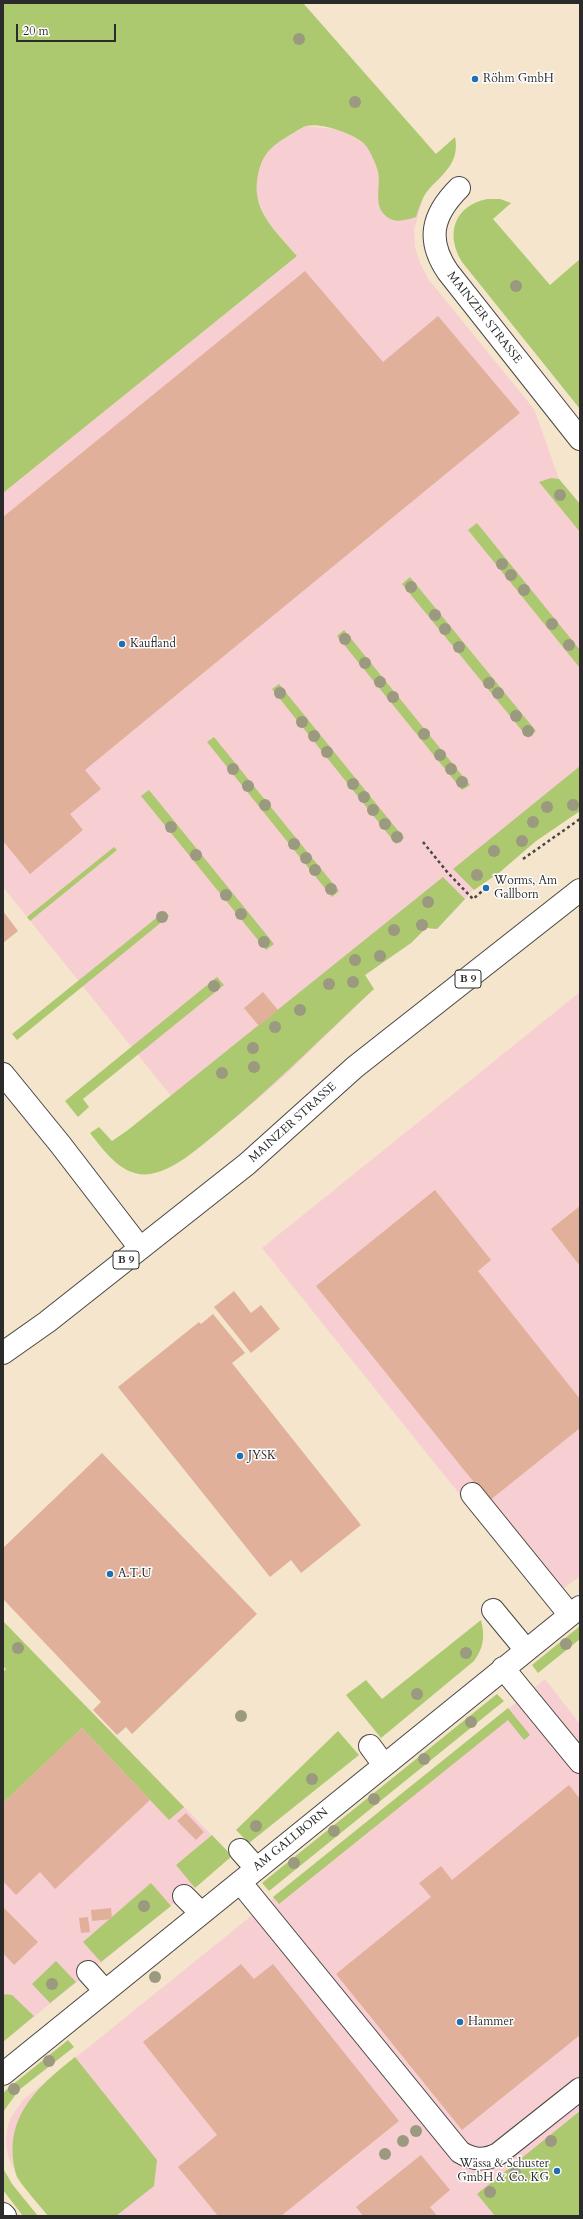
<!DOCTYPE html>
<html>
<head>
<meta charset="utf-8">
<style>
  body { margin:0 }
  #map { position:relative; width:583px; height:2219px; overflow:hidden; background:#f4e5cc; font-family:Cardo,serif }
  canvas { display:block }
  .frame { position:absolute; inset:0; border:4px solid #2b2b2b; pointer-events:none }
  .scale { position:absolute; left:16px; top:24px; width:100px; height:18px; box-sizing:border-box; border:2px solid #2b2b2b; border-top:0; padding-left:5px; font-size:12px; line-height:14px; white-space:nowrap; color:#2b2b2b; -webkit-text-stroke:3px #fff; paint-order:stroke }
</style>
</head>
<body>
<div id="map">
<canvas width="583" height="2219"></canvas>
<div class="frame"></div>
<div class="scale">20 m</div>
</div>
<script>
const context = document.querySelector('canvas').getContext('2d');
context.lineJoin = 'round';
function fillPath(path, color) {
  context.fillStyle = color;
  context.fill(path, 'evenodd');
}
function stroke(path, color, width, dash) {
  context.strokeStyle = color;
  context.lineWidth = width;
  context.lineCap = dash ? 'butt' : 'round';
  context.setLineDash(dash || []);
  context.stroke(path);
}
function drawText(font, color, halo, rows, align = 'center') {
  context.font = font + ' Cardo,serif';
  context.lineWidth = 3;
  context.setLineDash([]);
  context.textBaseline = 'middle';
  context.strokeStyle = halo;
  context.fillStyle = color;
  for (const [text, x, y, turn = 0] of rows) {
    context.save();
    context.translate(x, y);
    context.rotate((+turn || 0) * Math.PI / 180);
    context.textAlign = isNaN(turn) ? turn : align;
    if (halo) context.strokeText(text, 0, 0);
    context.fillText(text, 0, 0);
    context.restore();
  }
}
const built = new Path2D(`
  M306,126L343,130L366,145L423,198L414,230L415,247L420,263L429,280L534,409L559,479L580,504V811L536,841L500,872L473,890L437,929L426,928L411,943L365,975L374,989L282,1078L233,1120L171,1096L3,887V493L297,256L266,221L257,196L256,180L264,156L273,145Z
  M580,992V1576L546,1602L262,1248Z
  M545,1679L580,1724V2216H48L18,2178L8,2156L6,2143L7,2130L10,2119L23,2100Z
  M85,1705L232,1856L3,2042V1784Z`);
const green = new Path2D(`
  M3,3H303L436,154L455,137C460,162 444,173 429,189C422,197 419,208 416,217C403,221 392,224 383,213C374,202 381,185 378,172C376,163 371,154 367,147C358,134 320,122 306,126C303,127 298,130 295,132C280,141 268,147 261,164C246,206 272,227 297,256L3,493Z
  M487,199H500L511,203L493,219L550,285L580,259V409L462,262C445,234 454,206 487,199Z
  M551,478L559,479L580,504V532L539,482Z
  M477,523L580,650V668L468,530Z
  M410,577L536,731L528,738L402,584Z
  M344,630L470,785L462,790L337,636Z
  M279,684L404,838L396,844L272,689Z
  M214,737L339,891L332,897L207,742Z
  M580,766V811L536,841L500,872L474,890L453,869Z
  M149,790L274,944L266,950L141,796Z
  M114,847L117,850L30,921L27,917Z
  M443,877L465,899L437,929L426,928L411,943L365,975L374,989C322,1037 272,1088 217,1133C198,1148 175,1170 150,1174C123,1178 105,1152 90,1133L99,1127L112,1141L128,1130Z
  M165,911L169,916L17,1040L12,1034Z
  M217,977L224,985L83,1099L89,1107L78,1117L65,1101Z
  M481,1620C485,1636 484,1647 474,1661L381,1738L346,1695L366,1680L382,1699Z
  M3,1621L184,1807L169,1820L82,1728L3,1803V1672L6,1669L3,1666Z
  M580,1626V1639L538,1673L532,1665Z
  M497,1694L504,1701L269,1891L262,1883Z
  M508,1708L530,1735L524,1740L508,1720L279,1904L273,1897Z
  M338,1731L359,1755L249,1843L236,1830Z
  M212,1835L232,1856L195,1888L176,1865Z
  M151,1883L171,1906L101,1962L83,1942Z
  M56,1961L76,1982L50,2003L32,1984Z
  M3,1994L12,1995L34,2016L3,2042Z
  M68,2040L74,2047L19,2090L3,2112V2094L6,2090Z
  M75,2057L157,2160L154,2186L116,2216H48C38,2203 26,2191 17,2177C0,2120 36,2088 75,2057Z
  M580,2111V2216H495L477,2194Z
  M3,2168L12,2184L38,2216H23L3,2190Z`);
const building = new Path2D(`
  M305,271L383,362L438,316L520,413L85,770L101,789L70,814L83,830L30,874L3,841V517Z
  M3,911L18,931L3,943Z
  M263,992L278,1010L259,1026L244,1008Z
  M435,1190L491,1260L478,1271L580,1399V1428L489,1501L316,1286Z
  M580,1206V1266L551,1229Z
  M234,1291L251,1313L261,1305L280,1329L251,1353L214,1307Z
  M213,1314L245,1353L232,1363L361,1525L301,1573L291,1560L270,1577L118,1387L199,1322L201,1324Z
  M102,1453L257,1614L132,1734L126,1727L117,1735L93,1710L101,1702L3,1599V1548Z
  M82,1728L150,1800L55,1889L40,1872L16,1895L3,1881V1803Z
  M569,1785L580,1799V2035L462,2130L336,1974L431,1897L419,1883L441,1866L452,1880Z
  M186,1813L204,1832L196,1840L177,1821Z
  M4,1908L38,1942L14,1965L3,1953Z
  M111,1908L112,1919L92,1921L91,1910Z
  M88,1917L90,1932L81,1933L79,1918Z
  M241,1964L254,1979L273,1964L399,2121L281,2216H218L178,2167L217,2135L143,2042Z
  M421,2155L450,2190L430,2207L437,2216H363L356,2207Z`);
const path = new Path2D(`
  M423,842L448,873L473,899L486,888
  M523,859L580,819`);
const minor = new Path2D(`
  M459,188C432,215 426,240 448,272L580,439
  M3,1074L60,1144L140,1248
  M472,1494L570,1615
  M493,1610L526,1650
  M503,1668L580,1762
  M370,1746L384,1765
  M240,1850L256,1868
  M240,1882L460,2152C473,2160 484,2161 498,2154L580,2089
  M184,1896L201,1913
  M88,1972L105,1991
  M3,2074L580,1607
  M3,2214L5,2216`);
const major = new Path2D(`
  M3,1353L47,1322L247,1164L355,1067L580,890`);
const trees = [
  [299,39],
  [355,102],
  [516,286],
  [560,495],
  [502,564],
  [511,575],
  [411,587],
  [524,590],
  [435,615],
  [552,624],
  [445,629],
  [345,639],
  [569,645],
  [459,647],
  [365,663],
  [380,682],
  [489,683],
  [280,693],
  [498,693],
  [393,697],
  [516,716],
  [302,722],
  [528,731],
  [424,734],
  [314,736],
  [327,752],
  [440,755],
  [233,769],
  [451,769],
  [462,782],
  [353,784],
  [248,786],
  [364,797],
  [265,805],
  [573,805],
  [547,807],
  [373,810],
  [533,822],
  [385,824],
  [171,827],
  [397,837],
  [522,841],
  [294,844],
  [494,851],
  [196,855],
  [306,858],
  [315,870],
  [477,875],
  [331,889],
  [226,895],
  [428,902],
  [241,914],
  [162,917],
  [422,925],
  [394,930],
  [264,942],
  [380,956],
  [355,960],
  [353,982],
  [329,984],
  [214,986],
  [300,1010],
  [275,1027],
  [253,1048],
  [254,1067],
  [222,1073],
  [566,1644],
  [18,1648],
  [466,1653],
  [417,1694],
  [241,1716],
  [471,1722],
  [424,1759],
  [312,1779],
  [374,1799],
  [256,1826],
  [334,1831],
  [294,1863],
  [144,1906],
  [155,1977],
  [52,1984],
  [49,2061],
  [14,2089],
  [416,2131],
  [403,2141],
  [551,2141],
  [385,2154],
  [515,2173],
  [490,2192]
];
const markers = [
  [475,79,4,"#1f6fb2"],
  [122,644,4,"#1f6fb2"],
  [486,888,4,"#1f6fb2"],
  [240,1456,4,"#1f6fb2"],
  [110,1574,4,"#1f6fb2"],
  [460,2022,4,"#1f6fb2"],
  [557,2171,4,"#1f6fb2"]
];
const shields = [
  [468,979,26],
  [126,1260,26]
];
const shieldNames = [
  ["B 9",468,979],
  ["B 9",126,1260]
];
const poiNames = [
  ["Röhm GmbH",483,79],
  ["Kaufland",130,644],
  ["Worms, Am",494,881],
  ["Gallborn",494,895],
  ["JYSK",248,1456],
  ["A.T.U",118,1574],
  ["Hammer",468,2022],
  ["Wässa & Schuster",549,2164,"right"],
  ["GmbH & Co. KG",549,2178,"right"]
];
const streetNames = [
  ["MAINZER STRASSE",484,318,52],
  ["MAINZER STRASSE",293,1123,-42],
  ["AM GALLBORN",291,1840,-39]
];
fillPath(built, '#f7cfd2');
fillPath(green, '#acc970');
fillPath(building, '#e1b09b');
stroke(minor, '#494743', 24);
stroke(major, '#494743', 24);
stroke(path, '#494743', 2.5, [3, 3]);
stroke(minor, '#fff', 22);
stroke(major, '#fff', 22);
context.fillStyle = '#9b997f';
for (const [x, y] of trees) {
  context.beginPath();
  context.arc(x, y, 6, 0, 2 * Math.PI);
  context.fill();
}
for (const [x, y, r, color] of markers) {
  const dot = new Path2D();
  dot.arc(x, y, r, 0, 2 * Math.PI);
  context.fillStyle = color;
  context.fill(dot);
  stroke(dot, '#fff', 1.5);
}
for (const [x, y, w] of shields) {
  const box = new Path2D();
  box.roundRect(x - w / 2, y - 9, w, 18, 3);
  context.fillStyle = '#fff';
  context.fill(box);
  stroke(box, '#2b2b2b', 1);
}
drawText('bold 11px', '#2b2b2b', null, shieldNames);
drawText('12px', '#2b2b2b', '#fff', poiNames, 'left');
drawText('12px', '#2b2b2b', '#fff', streetNames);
</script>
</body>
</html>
